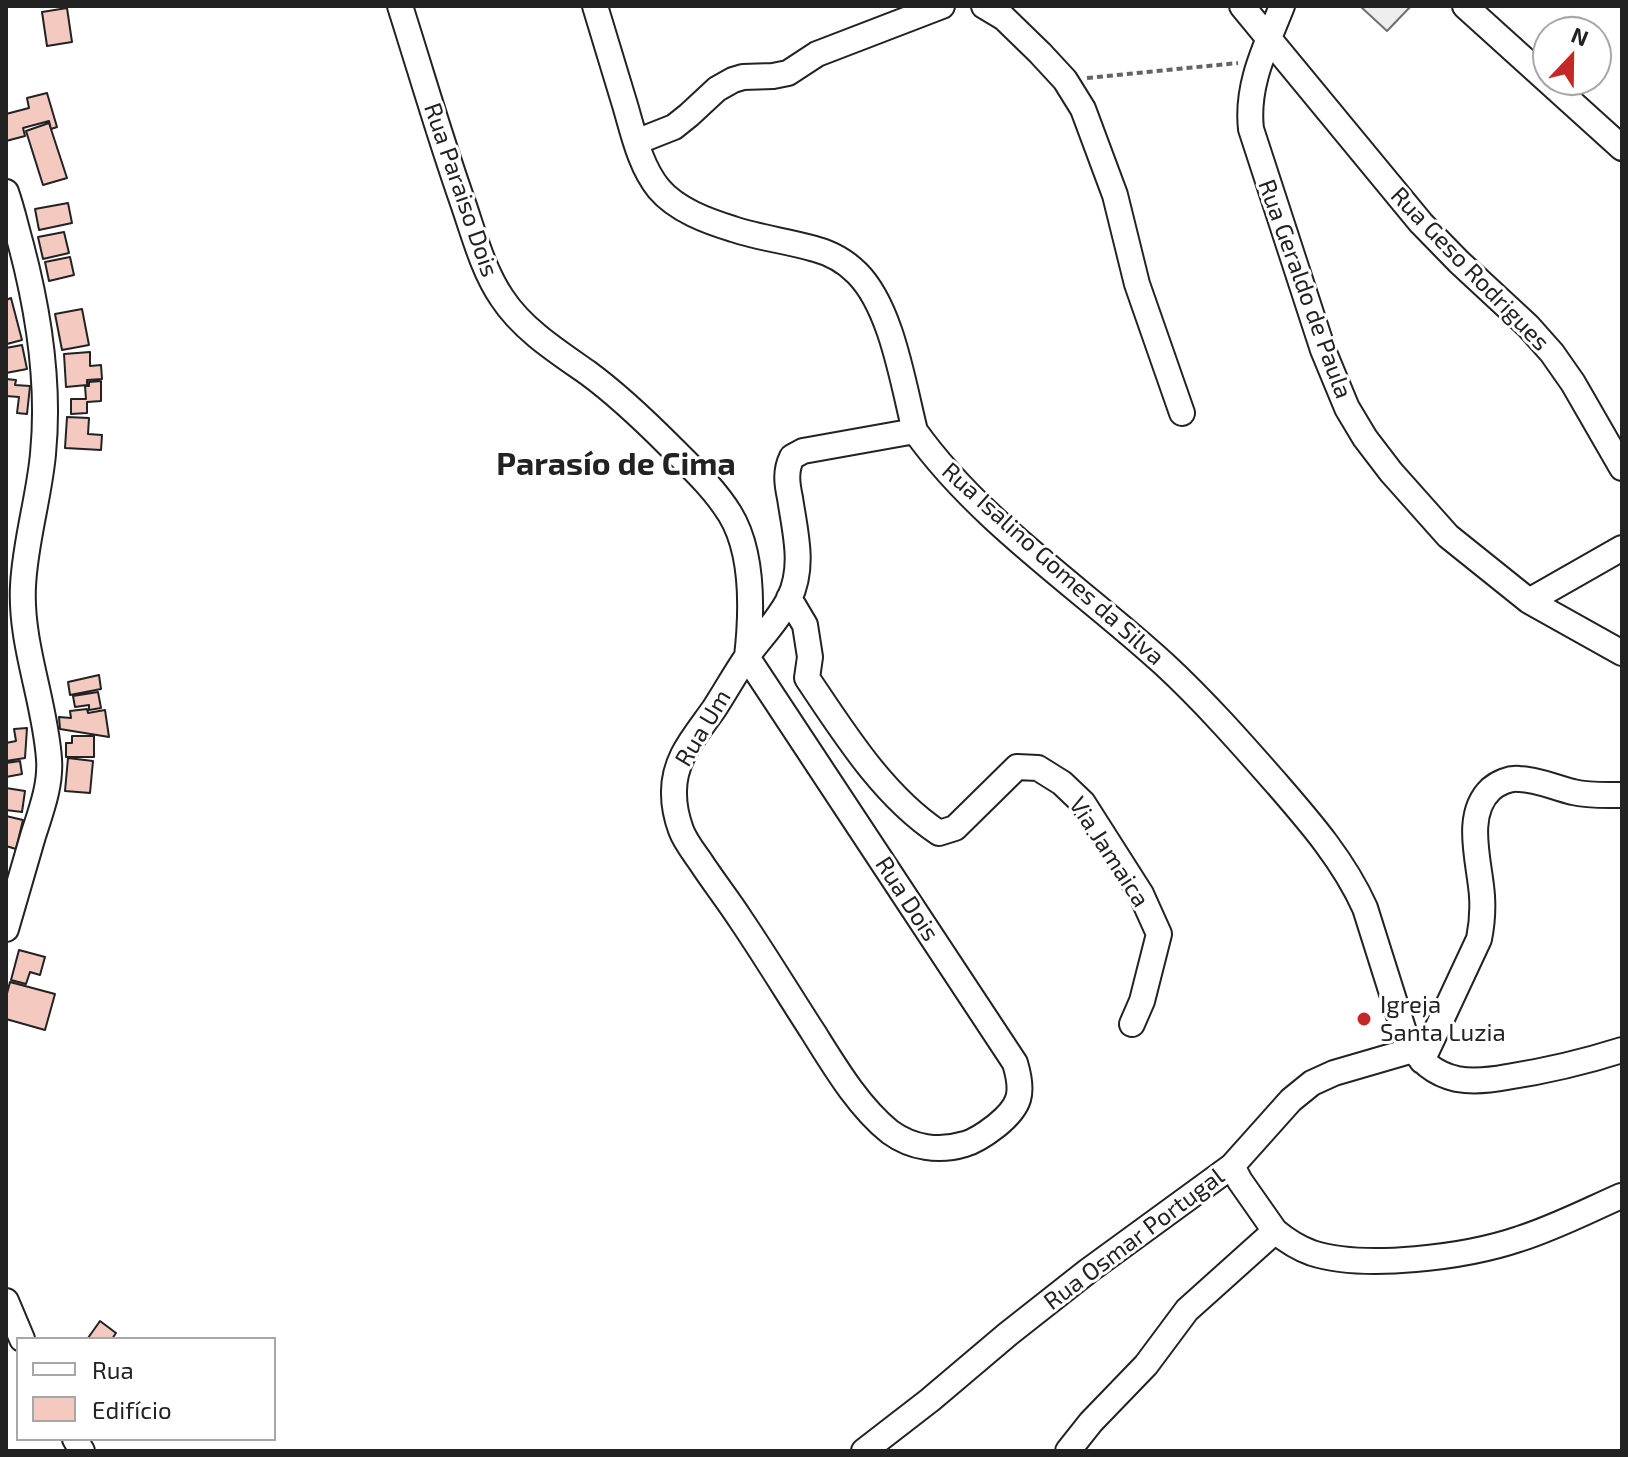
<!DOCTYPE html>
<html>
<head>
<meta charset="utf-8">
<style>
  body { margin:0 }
  #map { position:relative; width:1628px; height:1457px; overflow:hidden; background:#fff; font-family:"Exo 2",sans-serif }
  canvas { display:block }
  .frame { position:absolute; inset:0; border:8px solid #222; pointer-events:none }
  .legend { position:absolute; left:16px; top:1337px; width:260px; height:104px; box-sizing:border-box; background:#fff; border:2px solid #a7a7a7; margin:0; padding:10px 14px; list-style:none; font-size:24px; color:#222 }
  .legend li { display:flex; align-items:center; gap:16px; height:40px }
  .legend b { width:40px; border:2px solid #a7a7a7 }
  .north { position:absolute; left:1532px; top:16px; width:80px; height:80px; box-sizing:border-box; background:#fff; border:2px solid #a7a7a7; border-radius:50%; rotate:22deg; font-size:22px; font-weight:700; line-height:32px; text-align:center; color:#222 }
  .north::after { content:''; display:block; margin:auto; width:28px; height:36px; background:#c62828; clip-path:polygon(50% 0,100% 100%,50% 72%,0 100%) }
</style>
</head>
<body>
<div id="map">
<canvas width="1628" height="1457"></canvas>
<div class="frame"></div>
<ul class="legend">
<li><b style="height:10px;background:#fff"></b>Rua</li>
<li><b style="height:22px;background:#f3c9c0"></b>Edifício</li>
</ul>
<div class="north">N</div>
</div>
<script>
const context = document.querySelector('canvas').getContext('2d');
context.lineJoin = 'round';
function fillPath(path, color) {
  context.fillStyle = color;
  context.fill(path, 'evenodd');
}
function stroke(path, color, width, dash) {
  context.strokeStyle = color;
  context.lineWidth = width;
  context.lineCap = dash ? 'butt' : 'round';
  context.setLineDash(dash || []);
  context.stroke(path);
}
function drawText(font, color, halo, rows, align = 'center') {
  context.font = font + ' "Exo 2",sans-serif';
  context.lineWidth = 6;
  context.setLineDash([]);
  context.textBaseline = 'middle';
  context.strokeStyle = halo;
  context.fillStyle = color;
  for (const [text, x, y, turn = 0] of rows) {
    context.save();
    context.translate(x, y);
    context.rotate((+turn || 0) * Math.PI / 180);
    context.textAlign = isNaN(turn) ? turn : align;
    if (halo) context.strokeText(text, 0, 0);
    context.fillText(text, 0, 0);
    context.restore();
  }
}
const green = new Path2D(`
  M1360,6H1411L1387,31Z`);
const building = new Path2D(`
  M67,8L72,42L47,46L42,12Z
  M47,93L57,127L51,129L49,121L23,128L25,136L6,141V114L29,108L27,98Z
  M49,123L67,178L43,185L26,131Z
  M68,203L72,223L39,230L35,209Z
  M64,232L69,253L43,259L38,237Z
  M70,257L74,275L49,281L45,262Z
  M11,298L22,340L7,344L6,300Z
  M82,309L89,345L62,350L55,314Z
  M22,345L27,369L6,373V348Z
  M90,352V366L101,365L102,379L87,380V385L66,387L64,354Z
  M6,379L16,380L15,385L30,386L27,414L17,413L19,397L6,396Z
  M101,381V401L87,402V413L71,414V399H86L85,386H89V382Z
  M67,417L89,418L88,434L102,435L101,450L65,448Z
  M99,675L101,689L70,695L68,682Z
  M98,692L101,708L89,710V705L75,707L73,696Z
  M87,709L88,713L105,710L109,737L60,729L59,717L71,718L70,711Z
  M27,728L25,758L6,761V743L16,741L14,729Z
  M72,736H94V757H66V743H72Z
  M68,758L93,761L90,793L65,791Z
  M20,761L22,774L6,777V763Z
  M6,788L25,791L22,812L6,810Z
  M6,816L23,820L16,849L6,846Z
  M19,950L45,957L40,975L30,972L26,984L11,980Z
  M10,982L55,994L45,1030L6,1019V997Z
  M100,1321L116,1333L112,1339L88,1338Z`);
const path = new Path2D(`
  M1087,78L1238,63`);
const minor = new Path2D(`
  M400,6C421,72 440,138 463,203C474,235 483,270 502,298C523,330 558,352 588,373C618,395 644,420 670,446C691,467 714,488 730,514C754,553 752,613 747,657L1015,1063C1024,1093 1021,1106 996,1126C987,1133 976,1141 965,1144C939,1152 912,1148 890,1132C858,1106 835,1067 813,1032C789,995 766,957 741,920C728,900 713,881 700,861C693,851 685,841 681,830C677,819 674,806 674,794C673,759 695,736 714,709C725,692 735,674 746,658C760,638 778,621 789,599C805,567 795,532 790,498C787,484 785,471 792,457L803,451L915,431
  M595,6C605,39 615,72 625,105C633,132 640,166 659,189C677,210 707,221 733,229C760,238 788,241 815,249C830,253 846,262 857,273C892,308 903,384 915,431C979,521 1082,589 1164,664C1204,701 1241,743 1277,784C1310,822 1344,861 1365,908L1406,1038C1417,1059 1434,1074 1457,1079C1474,1082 1491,1080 1507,1077C1546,1071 1584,1062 1622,1050
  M984,6L1004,18L1040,53L1065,80L1083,109L1115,195L1137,284L1182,413
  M1242,6L1421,223L1459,262L1528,326L1552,353L1573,383L1622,468
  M1282,6C1266,47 1246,84 1251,129L1323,350L1347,408L1365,438L1391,472L1448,536L1529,601L1622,548
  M1465,6L1622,148
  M636,142L674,127L689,115L717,89L733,80L743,77L773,76L788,73L817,54L942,6
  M6,192C12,209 16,227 21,245C39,313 50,383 43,454C39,498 25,542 23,586C20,644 45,701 49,759C51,785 41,811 33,836C24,867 15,898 6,929
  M789,598L805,625L810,657L807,678C844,733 883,796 939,833L955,828L1017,767L1038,768L1062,783L1083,803L1141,894L1159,934L1142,1001L1132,1024
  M1529,601L1622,653
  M1422,1061L1479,939C1482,924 1483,911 1482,896C1480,863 1463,815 1491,789C1498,783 1509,778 1519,779C1537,779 1555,788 1573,792C1589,796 1606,795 1622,795
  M1275,1231C1287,1241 1298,1248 1312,1253C1365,1270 1466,1257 1519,1239C1554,1228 1587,1211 1621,1196
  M6,1301L22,1339
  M75,1439L82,1451
  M864,1451L930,1400L1008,1334L1088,1271L1232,1166L1291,1100L1312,1083L1334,1073L1413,1050
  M1068,1451L1091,1422L1146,1365L1187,1310L1275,1231L1240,1181L1232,1166`);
const markers = [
  [1364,1019,8,"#c62828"]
];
const streetNames = [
  ["Rua Paraiso Dois",461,190,71],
  ["Rua Geso Rodrigues",1470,269,46],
  ["Rua Geraldo de Paula",1305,289,70],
  ["Rua Isalino Gomes da Silva",1053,564,42],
  ["Rua Um",703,728,-59],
  ["Via Jamaica",1109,852,57],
  ["Rua Dois",907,899,57],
  ["Rua Osmar Portugal",1134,1239,-37]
];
const poiNames = [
  ["Igreja",1380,1005],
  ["Santa Luzia",1380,1033]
];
const districtNames = [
  ["Parasío de Cima",616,464]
];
fillPath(green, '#eee');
stroke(green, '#6f6f6f', 2);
fillPath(building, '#f3c9c0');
stroke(building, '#222', 2);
stroke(minor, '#222', 28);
stroke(path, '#646464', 4, [6, 4]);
stroke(minor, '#fff', 24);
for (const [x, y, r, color] of markers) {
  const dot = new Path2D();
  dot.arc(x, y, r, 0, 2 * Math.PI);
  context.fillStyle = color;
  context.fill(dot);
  stroke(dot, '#fff', 3);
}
drawText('24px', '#222', '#fff', streetNames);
drawText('24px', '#222', '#fff', poiNames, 'left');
drawText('bold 32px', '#222', '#fff', districtNames);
</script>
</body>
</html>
